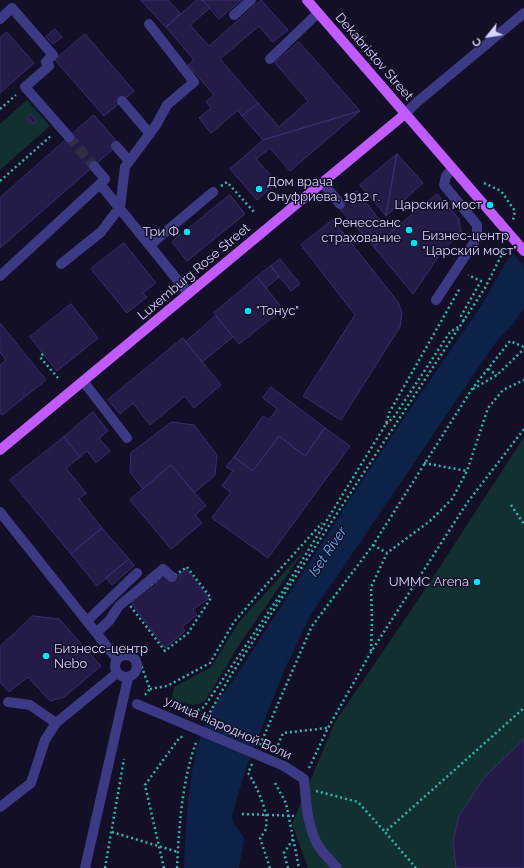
<!DOCTYPE html>
<html>
<head>
<meta charset="utf-8">
<style>
  body { margin:0 }
  #map { position:relative; width:524px; height:868px; overflow:hidden; background:#130f26; font-family:Raleway,sans-serif }
  canvas { display:block }
  .north { position:absolute; left:468px; top:16px; width:40px; height:40px; -webkit-text-stroke:3px #130f26; paint-order:stroke; rotate:240deg; font-size:11px; font-weight:700; line-height:16px; text-align:center; color:#d9d4ff }
  .north::after { content:''; display:block; margin:auto; width:14px; height:18px; background:#d9d4ff; clip-path:polygon(50% 0,100% 100%,50% 72%,0 100%) }
</style>
</head>
<body>
<div id="map">
<canvas width="524" height="868"></canvas>
<div class="north">С</div>
</div>
<script>
const context = document.querySelector('canvas').getContext('2d');
context.lineJoin = 'round';
function fillPath(path, color) {
  context.fillStyle = color;
  context.fill(path, 'evenodd');
}
function stroke(path, color, width, dash) {
  context.strokeStyle = color;
  context.lineWidth = width;
  context.lineCap = dash ? 'butt' : 'round';
  context.setLineDash(dash || []);
  context.stroke(path);
}
function drawText(font, color, halo, rows, align = 'center') {
  context.font = font + ' Raleway,sans-serif';
  context.lineWidth = 3;
  context.setLineDash([]);
  context.textBaseline = 'middle';
  context.strokeStyle = halo;
  context.fillStyle = color;
  for (const [text, x, y, turn = 0] of rows) {
    context.save();
    context.translate(x, y);
    context.rotate((+turn || 0) * Math.PI / 180);
    context.textAlign = isNaN(turn) ? turn : align;
    if (halo) context.strokeText(text, 0, 0);
    context.fillText(text, 0, 0);
    context.restore();
  }
}
const green = new Path2D(`
  M27,100L50,126L0,170V124Z
  M524,437V868H308L292,824L335,722L430,582Z
  M306,548L239,645L205,701C193,708 185,704 172,698L174,687L211,667L239,622Z`);
const water = new Path2D(`
  M524,242V308L513,324L496,342L310,616L283,673L245,771L232,816L234,824L244,838L239,868H184C186,821 188,749 213,708C219,698 228,688 235,678L371,467L482,304L509,257Z`);
const pier = new Path2D(`
  M524,240V266L512,252Z`);
const building = new Path2D(`
  M141,0H168L181,14L166,27Z
  M197,0H203L210,8L190,25L209,46L261,0L288,30L273,42L259,26L220,59L258,103L242,116L238,110L211,133L199,118L211,108L206,102L214,95L188,65L194,60L166,27Z
  M203,0H241L219,19Z
  M55,29L62,37L53,44L46,37Z
  M7,32L34,63L0,93V38Z
  M85,34L134,91L104,116L55,60Z
  M299,42L360,111L263,140L242,116L258,103L279,127L308,101L275,63Z
  M360,111L290,171L270,148L256,159L277,182L257,200L230,169L263,140Z
  M31,114L37,121L33,124L27,117Z
  M94,115L119,144L0,248V198Z
  M397,154L386,216L360,185Z
  M397,154L423,183L386,216Z
  M357,191L382,223L399,225L374,247L340,209V204Z
  M437,194L459,219L461,233L454,239L441,253L413,294L374,247Z
  M230,195L245,214L187,261L172,242Z
  M333,220L398,302L402,313L400,327L341,420L303,396L355,315L301,245Z
  M124,243L156,283L143,293L147,297L127,313L91,269Z
  M280,259L300,284L291,291L271,266Z
  M271,266L279,277L266,288L257,277Z
  M257,277L283,309L239,344L214,313Z
  M71,304L98,338L57,371L30,337Z
  M216,316L233,337L202,362L186,342Z
  M0,323L46,380L2,415L0,413V365L6,360L0,352Z
  M183,338L221,385L194,408L185,396L150,425L133,403L120,414L108,400Z
  M271,387L325,428L305,456L279,436L253,471L234,457L263,416L269,420L277,409L263,398Z
  M93,412L108,431L99,438L110,451L96,463L87,451L80,457L64,437Z
  M172,422L194,425L217,455L215,475L194,493L171,465L143,489L130,472L131,453Z
  M325,428L350,446L268,558L212,518L231,492L222,486L233,471L226,467L234,457L253,471L279,436L305,456Z
  M64,437L80,457L66,468L86,493L79,499L102,528L71,554L10,480Z
  M171,465L206,506L195,515L202,523L171,549L130,500Z
  M102,528L129,559L97,586L71,554Z
  M129,559L134,566L112,585L106,578Z
  M186,569L209,598L193,610L197,615L182,627L185,631L165,648L131,602L164,575L170,582Z
  M33,616L59,619L101,666L64,697L50,701L28,677L9,692L0,682V647Z
  M524,739V868H456L453,841L459,816L483,779Z`);
const minorTunnel = new Path2D(`
  M69,137L94,166`);
const path = new Path2D(`
  M0,109L16,95
  M0,181L52,135
  M484,183L501,191L515,211L513,220
  M221,186L227,182L254,212
  M464,321L461,316L481,281L468,275
  M43,354L40,357L58,378
  M488,369L497,375
  M473,389L497,375L524,349
  M386,424L394,417L450,332L458,327
  M424,463L467,471
  M511,505L524,524
  M373,545L387,553
  M187,567L211,598L188,633L165,651L128,603L165,573L172,577Z
  M371,651L372,620L371,587L387,553L430,521L452,499L467,471L488,408L503,390L524,380
  M138,657L150,689L145,695
  M150,689L167,686L210,663L234,622L273,577L322,523
  M183,709L196,711L204,707L287,585L386,424L389,413L460,288
  M205,721L231,675L485,288L505,248
  M260,745L312,626L373,545L472,389L510,341L524,347
  M278,745L283,733L327,728
  M252,764L248,773C256,785 269,812 266,827C266,831 262,835 260,838L270,868
  M309,768L328,728L371,652L467,503L524,429
  M275,783L286,803L299,868
  M316,791L358,802L385,832
  M242,814L297,816
  M112,832L178,852
  M105,868L124,759
  M164,868L145,785L180,737H183
  M177,868C179,827 182,779 197,740
  M288,868L284,853L293,839
  M416,868L385,832L524,708`);
const minor = new Path2D(`
  M234,15L251,0
  M0,19L12,8L53,55L46,62L49,66L25,87L69,137
  M270,59L318,13
  M122,101L150,134
  M405,114L416,103L524,13
  M116,146L129,161
  M94,166L105,179L100,184
  M323,183L340,204
  M150,245L213,192
  M61,264L101,232L120,207L125,167L156,125L167,105L194,82L149,24
  M0,276L100,184L188,293
  M436,300L477,238V225L444,185L446,176L452,169
  M83,381L127,438
  M0,512L117,659
  M88,620L137,573
  M97,632L109,621L119,606L163,569L172,577
  M115 666a11 11 0 1 1 22 0a11 11 0 1 1-22 0Z
  M8,702L30,705L56,723
  M284,766L304,779C306,802 307,827 319,847C324,854 331,861 337,868
  M0,807L31,783L45,740L56,723L117,673
  M85,868L128,678`);
const major = new Path2D(`
  M307,0L499,222
  M0,450L405,114`);
const minorBridge = new Path2D(`
  M137,704L284,766`);
const majorBridge = new Path2D(`
  M499,222L524,251`);
const markers = [
  [259,189,4,"#00e5ff"],
  [490,205,4,"#00e5ff"],
  [409,230,4,"#00e5ff"],
  [187,232,4,"#00e5ff"],
  [414,243,4,"#00e5ff"],
  [248,311,4,"#00e5ff"],
  [477,582,4,"#00e5ff"],
  [46,656,4,"#00e5ff"]
];
const streetNames = [
  ["Dekabristov Street",374,57,49],
  ["Luxemburg Rose Street",194,272,-40],
  ["улица Народной Воли",228,728,24]
];
const poiNames = [
  ["Дом врача",267,182],
  ["Онуфриева, 1912 г.",267,197],
  ["Царский мост",482,205,"right"],
  ["Ренессанс",401,223,"right"],
  ["страхование",401,238,"right"],
  ["Три Ф",179,232,"right"],
  ["Бизнес-центр",422,236],
  ["\"Царский мост\"",422,251],
  ["\"Тонус\"",256,311],
  ["UMMC Arena",469,582,"right"],
  ["Бизнесс-центр",54,649],
  ["Nebo",54,664]
];
const waterNames = [
  ["Iset River",328,552,-56]
];
fillPath(green, '#12302f');
fillPath(water, '#0c2248');
fillPath(pier, '#130f26');
fillPath(building, '#241b47');
stroke(building, '#3b2d73', 1);
stroke(minorTunnel, '#312d47', 10, [10, 5]);
stroke(path, '#2fb8b0', 2.5, [2, 3]);
stroke(minor, '#3d3a85', 10);
stroke(major, '#c25bff', 10);
stroke(minorBridge, '#3d3a85', 10);
stroke(majorBridge, '#c25bff', 10);
for (const [x, y, r, color] of markers) {
  const dot = new Path2D();
  dot.arc(x, y, r, 0, 2 * Math.PI);
  context.fillStyle = color;
  context.fill(dot);
  stroke(dot, '#130f26', 1.5);
}
drawText('13px', '#d9d4ff', '#130f26', streetNames);
drawText('13px', '#d9d4ff', '#130f26', poiNames, 'left');
drawText('italic 14px', '#62b6ff', '#130f26', waterNames);
</script>
</body>
</html>
